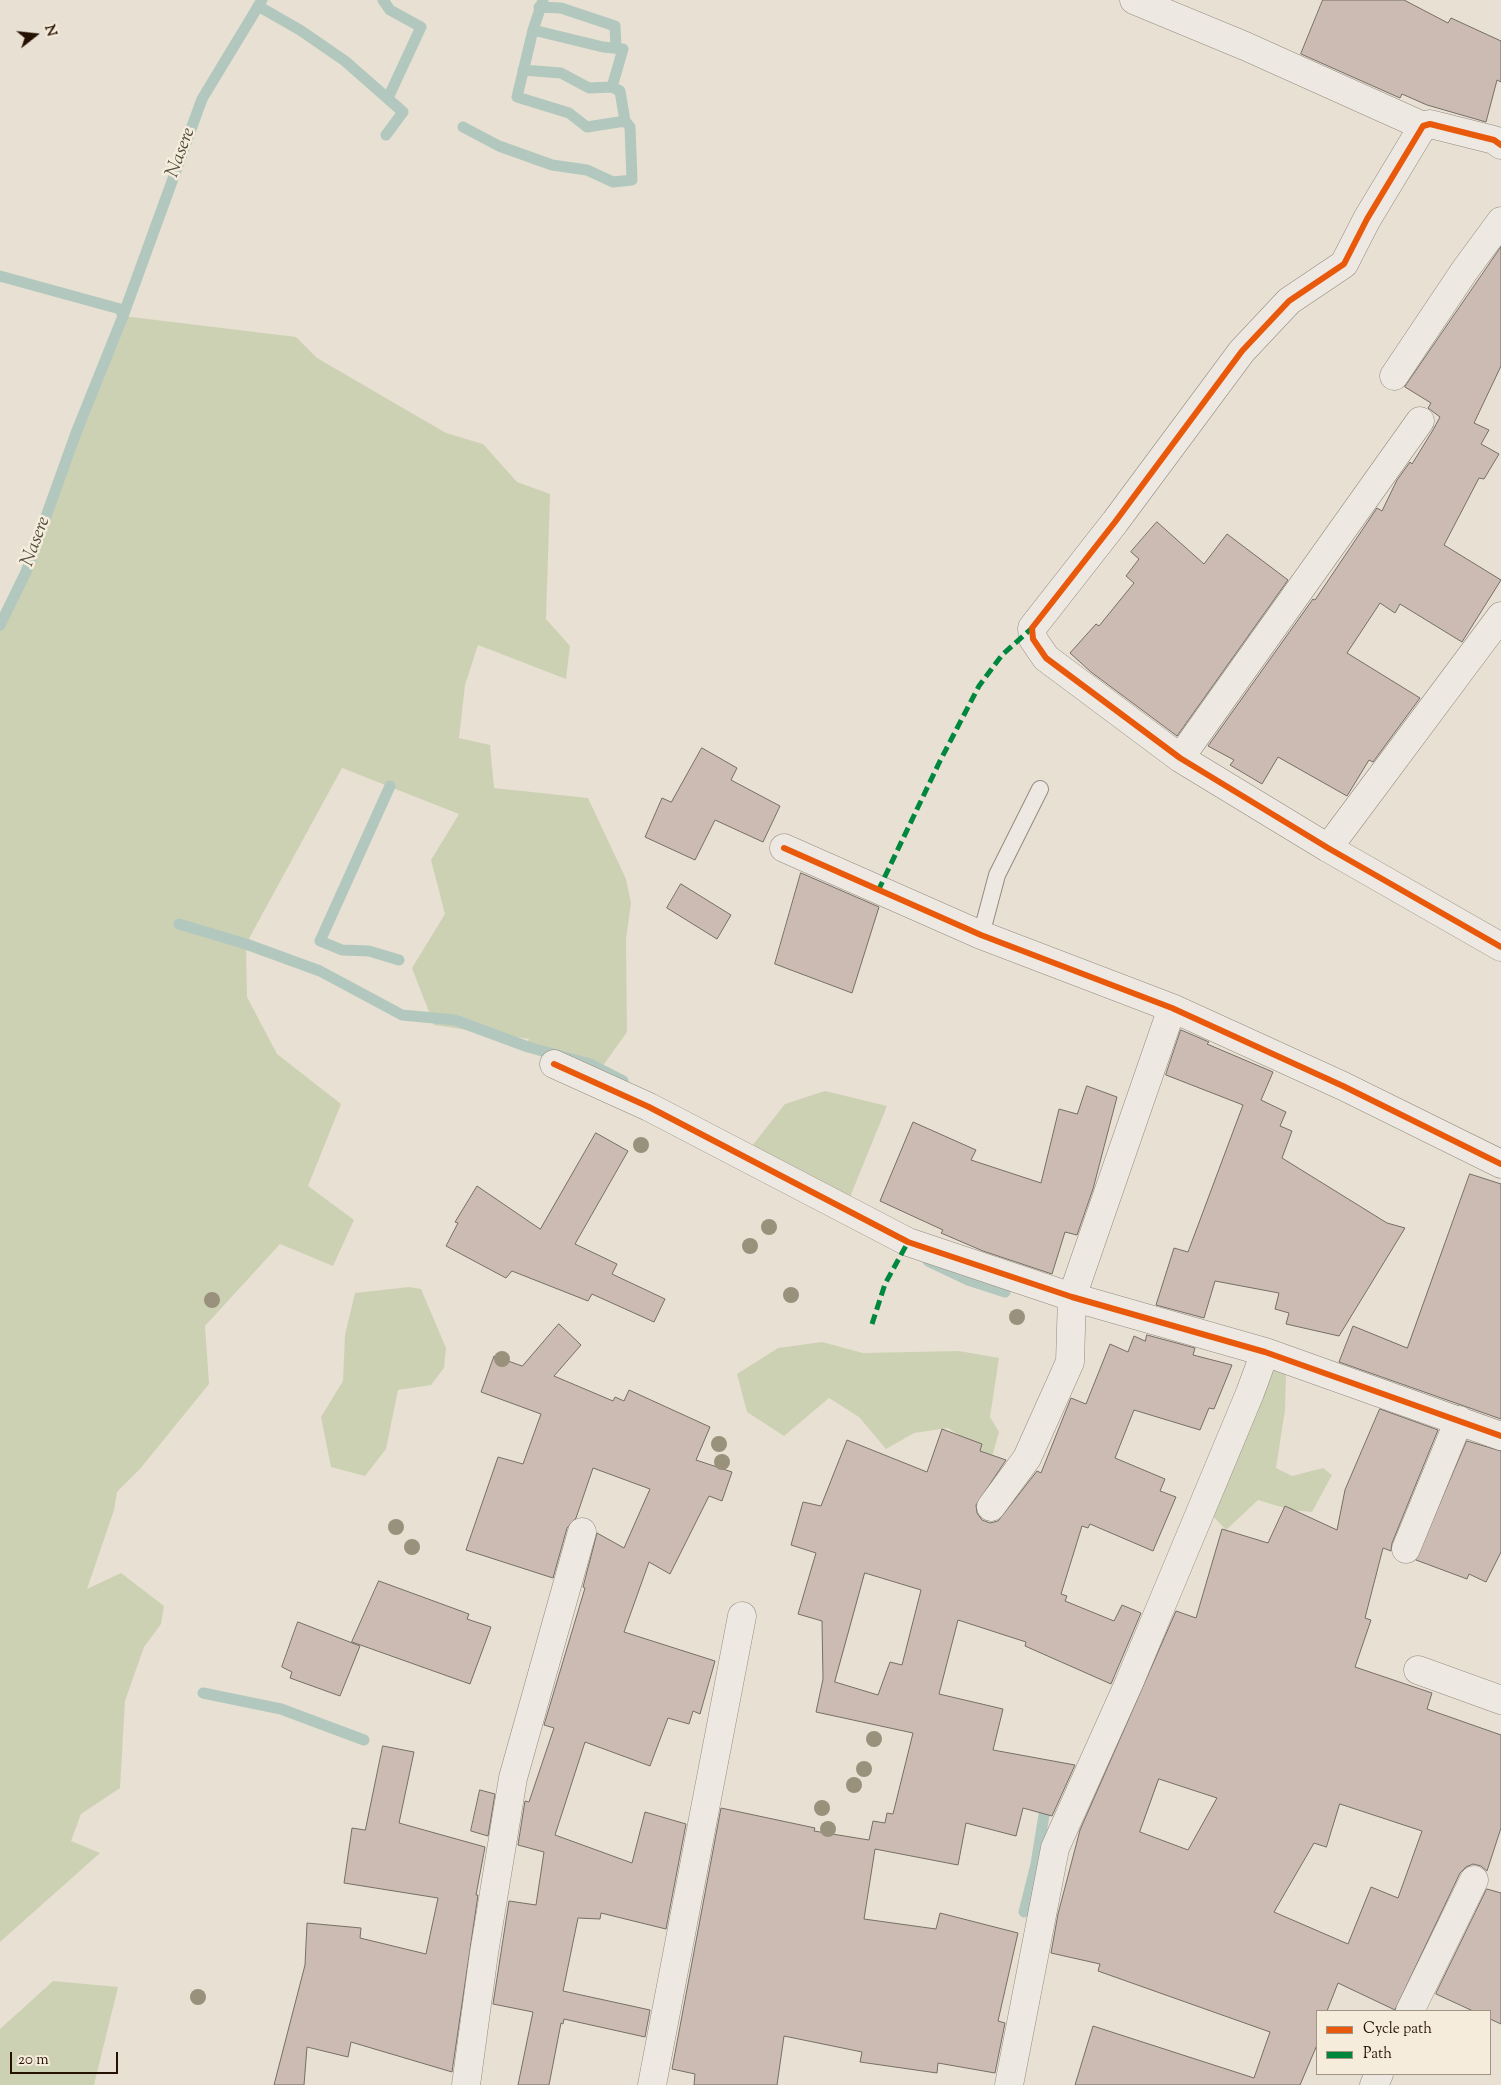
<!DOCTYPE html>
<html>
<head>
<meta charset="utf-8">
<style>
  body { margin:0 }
  #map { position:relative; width:1501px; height:2085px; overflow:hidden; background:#e8e0d2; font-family:"Sorts Mill Goudy",serif }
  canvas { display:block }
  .legend { position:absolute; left:1316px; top:2010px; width:175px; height:65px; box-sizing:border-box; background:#f6ecdc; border:1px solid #a29484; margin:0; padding:6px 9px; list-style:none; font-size:15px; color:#251100 }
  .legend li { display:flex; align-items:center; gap:10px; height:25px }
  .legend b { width:25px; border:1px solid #a29484 }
  .north { position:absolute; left:10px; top:10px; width:50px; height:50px; -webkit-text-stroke:4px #f6ecdc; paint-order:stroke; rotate:74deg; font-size:14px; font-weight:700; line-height:20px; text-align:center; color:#251100 }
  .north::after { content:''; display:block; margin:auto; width:18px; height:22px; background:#251100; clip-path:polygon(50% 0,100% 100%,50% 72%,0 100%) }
  .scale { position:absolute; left:10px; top:2052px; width:108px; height:22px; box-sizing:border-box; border:2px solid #251100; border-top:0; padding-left:6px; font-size:15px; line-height:18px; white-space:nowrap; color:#251100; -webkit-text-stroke:4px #f6ecdc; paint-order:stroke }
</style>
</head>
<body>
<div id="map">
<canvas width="1501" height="2085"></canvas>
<ul class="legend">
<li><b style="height:6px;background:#e8590c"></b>Cycle path</li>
<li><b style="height:6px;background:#00873e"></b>Path</li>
</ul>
<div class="north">N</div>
<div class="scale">20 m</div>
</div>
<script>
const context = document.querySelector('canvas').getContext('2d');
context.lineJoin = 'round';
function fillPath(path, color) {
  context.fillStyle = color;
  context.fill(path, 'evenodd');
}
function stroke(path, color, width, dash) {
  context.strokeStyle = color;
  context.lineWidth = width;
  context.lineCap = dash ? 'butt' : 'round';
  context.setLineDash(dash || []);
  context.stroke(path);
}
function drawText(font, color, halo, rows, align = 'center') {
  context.font = font + ' "Sorts Mill Goudy",serif';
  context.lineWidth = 5;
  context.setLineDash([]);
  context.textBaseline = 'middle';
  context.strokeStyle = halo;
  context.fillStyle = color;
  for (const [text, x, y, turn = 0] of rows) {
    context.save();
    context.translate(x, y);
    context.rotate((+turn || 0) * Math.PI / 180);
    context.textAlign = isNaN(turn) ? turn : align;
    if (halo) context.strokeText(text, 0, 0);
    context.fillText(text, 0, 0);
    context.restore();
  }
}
const green = new Path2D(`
  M123,316L296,337L317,358L446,433L483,444L517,482L550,494L546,619L570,646L566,679L478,645L465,685L459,738L490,745L494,788L588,798L626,879L631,903L626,939L627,1032L597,1074L523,1050L529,1039L434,1025L412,968L445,914L431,860L459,814L342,768L246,944L247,997L277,1054L341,1104L308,1186L354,1220L333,1266L280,1244L205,1326L209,1384L140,1469L117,1492L114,1510L87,1589L121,1573L164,1606L161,1624L144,1647L125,1701L120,1788L81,1814L71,1841L100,1853L0,1942V625L26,572L76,433Z
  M825,1091L887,1106L848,1202L748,1151L785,1104Z
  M409,1287L421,1289L446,1348L444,1368L431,1385L398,1390L386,1449L365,1476L331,1467L321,1417L343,1381L345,1335L355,1293Z
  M822,1342L863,1353L959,1351L999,1358L990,1417L999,1432L984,1485L972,1444L948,1428L914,1433L886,1449L859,1417L829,1398L784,1436L747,1412L737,1374L778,1348Z
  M1262,1366L1286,1373L1285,1410L1276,1468L1292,1476L1323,1468L1332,1475L1312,1512L1291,1510L1258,1500L1226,1530L1209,1512Z
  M53,1981L118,1987L94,2085H0V2029Z`);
const stream = new Path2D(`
  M383,0L390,10L421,27L388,98
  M543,0L533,30L603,47L623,49L612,87
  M258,6L300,30L345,61L403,112L386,135
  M539,7L561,8L615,26L616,48
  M523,70L561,73L589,88L612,87L620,91L625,121
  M463,127L499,146L552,165L587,170L613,182L632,180L630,127L625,121L587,127L569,113L517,97L533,30
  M0,276L120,309L123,316L76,433L26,572L0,625
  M123,316L202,99L262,0
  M390,786L320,941L342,950L369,951L399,960
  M179,924L246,944L320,971L402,1015L455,1020L528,1047L590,1064L623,1081
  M928,1261L968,1280L1005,1292
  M203,1693L281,1709L364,1740
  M1024,1912L1036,1864L1044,1815L1050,1802`);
const building = new Path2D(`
  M1323,0H1404L1448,23L1451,18L1501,41V82L1497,80L1486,122L1427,105L1402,94L1400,98L1301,54Z
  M1501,247V366L1474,423L1489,430L1481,444L1499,454L1484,479L1479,478L1444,545L1501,580L1462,642L1400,604L1395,613L1380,603L1347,653L1420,698L1373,762L1369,760L1347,796L1278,757L1262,784L1230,765L1234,760L1208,746L1313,599L1315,600L1377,508L1382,511L1397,480L1410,462L1412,464L1433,430L1440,417L1428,408L1431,403L1405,387Z
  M1157,522L1204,564L1227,534L1288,580L1177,736L1091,672L1070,653L1096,624L1099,626L1134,583L1126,576L1139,559L1131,552Z
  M702,748L737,768L731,780L780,806L763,842L715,820L695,860L645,837L662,798L671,802Z
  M801,873L879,907L852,993L775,964Z
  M681,884L731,915L717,939L667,908Z
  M1181,1030L1209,1042L1207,1044L1273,1072L1261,1100L1286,1112L1280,1126L1292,1131L1282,1158L1387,1223L1405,1228L1339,1336L1286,1324L1289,1313L1275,1309L1279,1293L1215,1281L1204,1318L1156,1305L1174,1248L1188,1252L1243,1105L1166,1075Z
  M1087,1086L1117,1097L1093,1189L1077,1235L1065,1232L1052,1274L983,1251L941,1233L943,1230L880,1201L913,1122L976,1150L971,1160L1041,1183L1059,1109L1077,1114Z
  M596,1133L628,1151L575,1244L617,1264L612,1274L665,1299L654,1322L592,1294L588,1301L512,1271L506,1278L446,1246L458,1223L455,1222L477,1186L540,1229Z
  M1470,1174L1501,1184V1419L1339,1362L1353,1326L1407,1348Z
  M559,1324L581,1345L554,1376L613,1401L615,1397L624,1401L629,1390L710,1427L696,1460L732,1472L722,1501L709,1496L670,1574L649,1562L624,1632L715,1661L700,1714L693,1711L689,1724L668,1718L650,1766L585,1742L555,1835L632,1863L645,1812L686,1824L666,1929L601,1913L600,1919L578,1918L563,1991L650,2010L645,2037L564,2019L563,2024L561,2023L549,2085H518L533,2012L493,2004L509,1901L536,1905L544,1852L518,1845L525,1801L529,1802L554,1728L544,1725L585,1588L583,1587L597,1533L624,1548L650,1489L593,1468L576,1518L567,1528L553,1578L466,1550L498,1457L523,1464L541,1414L481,1392L494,1356L522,1366Z
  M1147,1335L1195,1348L1193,1355L1232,1365L1214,1409L1209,1408L1200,1430L1134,1410L1115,1458L1165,1479L1160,1491L1176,1497L1153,1551L1090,1524L1088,1528L1082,1526L1061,1594L1067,1596L1065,1601L1114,1621L1122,1605L1141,1613L1111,1684L1025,1646L1026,1642L958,1620L939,1694L1003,1709L993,1750L1075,1765L1052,1816L1023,1808L1016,1836L966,1823L958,1865L875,1849L864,1919L936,1929L940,1913L1018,1933L998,2021L1005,2023L995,2073L938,2063L937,2073L860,2062L862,2052L784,2036L777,2085H694L695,2074L672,2069L721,1808L815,1828L814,1831L869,1840L873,1821L885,1823L887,1813L893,1814L913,1733L816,1712L823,1679L822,1621L798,1614L816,1553L791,1545L803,1502L821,1506L847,1440L927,1472L942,1429L982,1444L980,1451L1006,1460L976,1505L977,1513L982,1520L990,1523L998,1521L1037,1471L1041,1473L1071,1398L1086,1404L1110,1344L1128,1352L1134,1336L1145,1341ZM865,1573L921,1590L902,1665L890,1662L878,1695L835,1682Z
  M1380,1409L1438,1430L1392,1543L1391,1551L1383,1548L1365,1618L1371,1620L1355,1667L1432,1693L1427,1709L1501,1735V1828L1487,1871L1481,1866L1473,1864L1466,1867L1460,1873L1395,2010L1338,1983L1327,2011H1317V2045L1300,2085H1075L1093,2026L1254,2078L1270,2032L1098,1971L1100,1964L1051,1953L1058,1914L1080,1830L1176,1611L1196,1618L1222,1529L1268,1543L1285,1506L1337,1530L1345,1490ZM1159,1779L1217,1798L1188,1850L1140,1832ZM1340,1804L1422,1831L1398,1898L1371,1887L1348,1944L1274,1912L1314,1843L1326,1847Z
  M1467,1441L1501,1451V1552L1486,1582L1469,1574L1467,1579L1416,1560Z
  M379,1581L469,1614L467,1619L491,1627L470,1684L352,1642Z
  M298,1622L360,1646L340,1696L290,1678L292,1672L282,1667Z
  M383,1746L414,1752L399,1823L485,1847L476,1895H478L452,2072L351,2042L348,2057L307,2047L304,2085H274L305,1965L307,1923L361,1928L360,1938L426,1954L438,1898L344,1883L352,1828L365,1830Z
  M480,1790L495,1794L488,1836L471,1831Z
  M1487,1889L1501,1893V2024L1490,2019V2011H1473L1436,1994Z`);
const lane = new Path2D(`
  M981,935L997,875L1040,789`);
const street = new Path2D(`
  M1134,0L1245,46L1423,126
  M1501,145L1494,140L1430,124L1423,126L1367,219L1344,264L1289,301L1242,351L1115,522L1032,628L1033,639L1046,658L1180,758L1328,848L1501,947
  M1394,376L1465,270L1501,221
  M1180,758L1420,421
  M784,848L981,935L1172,1008L1343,1086L1501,1164
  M1328,848L1501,616
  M554,1064L649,1107L908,1242L1072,1297L1265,1352L1501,1436
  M991,1507L1027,1458L1070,1362L1072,1297L1172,1008
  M1406,1549L1459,1420
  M1418,1670L1501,1700
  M1410,2011L1474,1880
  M466,2085L484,1953L513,1778L582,1532
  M652,2085L742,1616
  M1009,2085L1055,1848L1129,1683L1250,1393L1265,1352
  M1374,2085L1379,2074`);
const quiet = new Path2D(`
  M878,891L940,761L979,686L1002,655L1032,628
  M872,1324L885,1284L908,1242`);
const cycleway = new Path2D(`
  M1501,145L1494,140L1430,124L1423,126L1367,219L1344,264L1289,301L1242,351L1115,522L1032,628L1033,639L1046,658L1180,758L1328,848L1501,947
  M784,848L981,935L1172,1008L1343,1086L1501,1164
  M554,1064L649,1107L908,1242L1072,1297L1265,1352L1501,1436`);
const trees = [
  [641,1145],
  [769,1227],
  [750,1246],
  [791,1295],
  [212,1300],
  [1017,1317],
  [502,1359],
  [719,1444],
  [722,1462],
  [396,1527],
  [412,1547],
  [874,1739],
  [864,1769],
  [854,1785],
  [822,1808],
  [828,1829],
  [198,1997]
];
const waterNames = [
  ["Nasere",182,153,-70],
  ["Nasere",37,542,-70]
];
fillPath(green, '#cdd1b3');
stroke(stream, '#b2c8be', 11);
fillPath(building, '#cbbbb2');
stroke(building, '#766f65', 1);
stroke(lane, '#928b81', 18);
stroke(street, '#928b81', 29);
stroke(lane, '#ede8e1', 16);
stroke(street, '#ede8e1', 28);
stroke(quiet, '#00873e', 5, [10, 5]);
stroke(cycleway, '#e8590c', 6);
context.fillStyle = '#99917c';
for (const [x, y] of trees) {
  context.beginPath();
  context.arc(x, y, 8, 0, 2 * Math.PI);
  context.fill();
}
drawText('italic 19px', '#4e4e40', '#f6ecdc', waterNames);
</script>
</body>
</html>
